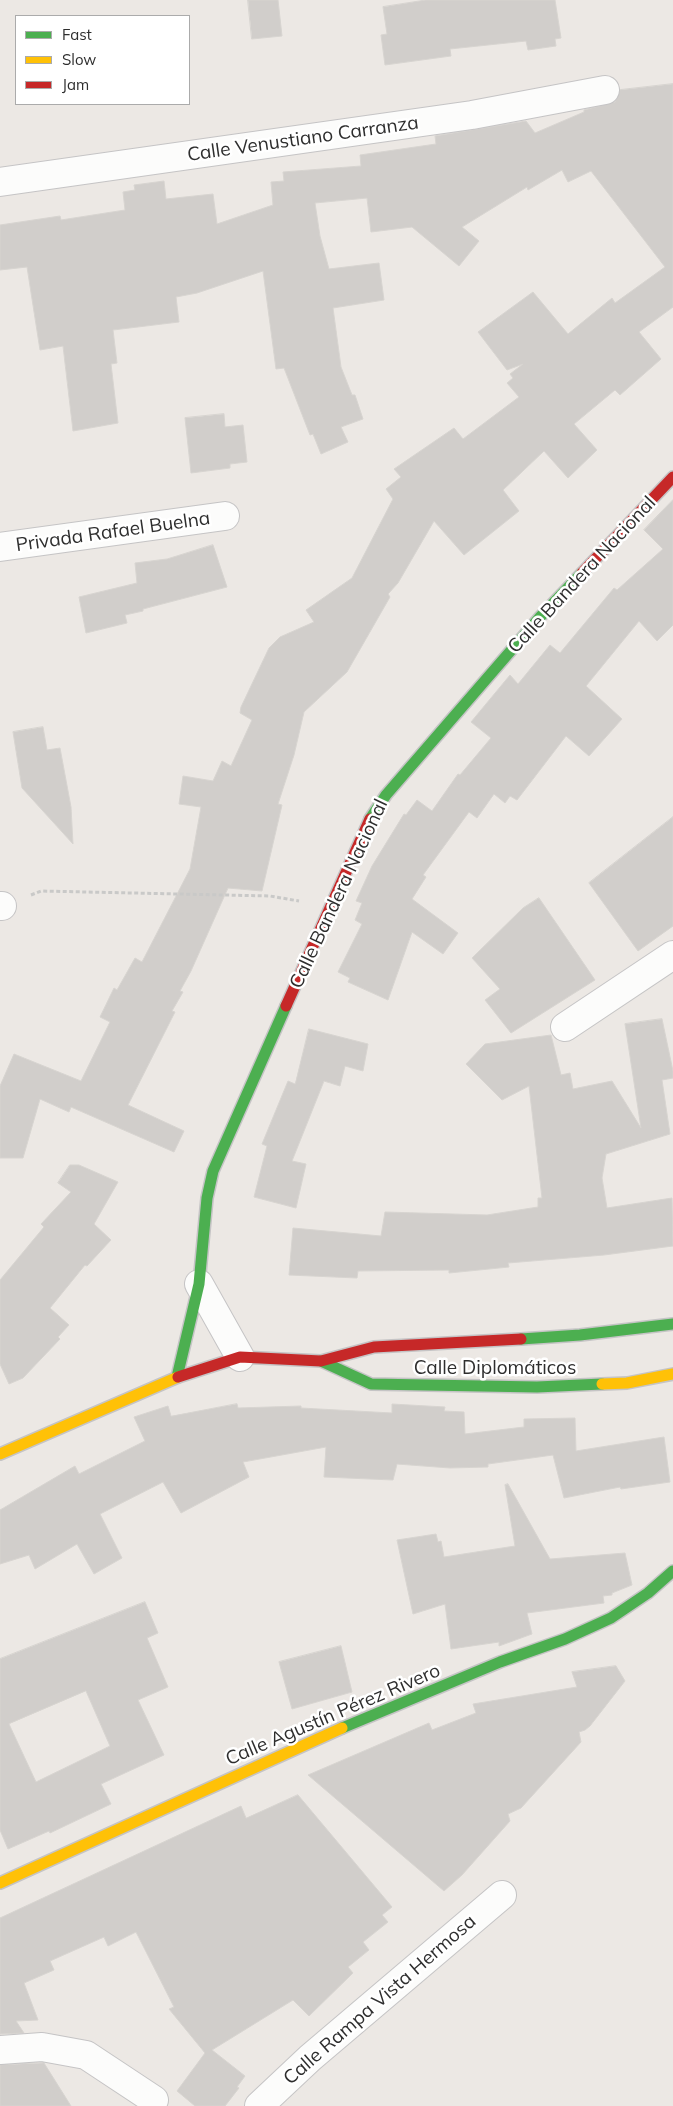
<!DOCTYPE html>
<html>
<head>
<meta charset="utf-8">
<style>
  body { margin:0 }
  #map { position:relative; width:673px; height:2106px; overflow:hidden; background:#ece8e4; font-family:Mulish,sans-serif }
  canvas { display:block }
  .legend { position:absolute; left:15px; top:15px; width:175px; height:90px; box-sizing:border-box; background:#fff; border:1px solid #ababab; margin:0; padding:6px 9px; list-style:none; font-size:15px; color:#2e2e2e }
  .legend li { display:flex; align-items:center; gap:10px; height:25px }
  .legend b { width:25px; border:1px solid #ababab }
</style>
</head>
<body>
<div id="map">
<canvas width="673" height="2106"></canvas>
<ul class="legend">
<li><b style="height:6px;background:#4caf50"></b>Fast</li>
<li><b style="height:6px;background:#ffc107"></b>Slow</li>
<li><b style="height:6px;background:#c62828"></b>Jam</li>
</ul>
</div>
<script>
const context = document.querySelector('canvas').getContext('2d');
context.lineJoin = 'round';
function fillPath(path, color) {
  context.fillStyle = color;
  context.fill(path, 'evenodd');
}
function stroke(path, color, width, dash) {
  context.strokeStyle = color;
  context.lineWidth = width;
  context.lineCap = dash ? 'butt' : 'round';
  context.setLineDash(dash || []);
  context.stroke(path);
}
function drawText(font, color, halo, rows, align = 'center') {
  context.font = font + ' Mulish,sans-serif';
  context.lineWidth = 5;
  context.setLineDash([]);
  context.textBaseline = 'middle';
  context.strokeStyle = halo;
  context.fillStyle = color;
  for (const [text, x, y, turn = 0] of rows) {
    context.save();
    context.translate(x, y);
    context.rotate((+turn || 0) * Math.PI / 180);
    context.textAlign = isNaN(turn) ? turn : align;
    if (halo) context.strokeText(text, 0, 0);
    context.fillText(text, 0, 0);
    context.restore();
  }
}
const building = new Path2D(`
  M248,0H278L282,36L252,39Z
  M426,0H555L561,38L555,39L556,46L528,50L526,41L450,49L451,56L385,65L381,35L387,34L383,7Z
  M673,84V307L639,332L661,359L620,395L615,390L574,424L597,450L568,478L544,451L503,490L519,511L464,555L434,521L398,583L388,594L390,597L347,672L304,712L294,755L278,804L282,805L262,891L228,888L191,971L180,991L183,992L172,1011L175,1012L128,1105L184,1131L174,1152L71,1107L69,1112L40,1099L23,1158H0V1086L14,1054L81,1081L110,1022L100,1017L114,988L117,990L135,958L142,962L190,869L201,807L179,804L183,776L213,781L222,761L231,766L252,720L240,713L241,707L269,648L280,637L314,622L306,610L352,578L393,499L386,489L401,477L394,469L454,428L463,439L519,397L507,383L513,378L510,374L523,364L507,370L478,332L533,292L568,334L612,298L615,303L665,267L591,171L568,182L562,170L528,190L527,187L462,227L479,241L459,266L412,227L371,232L367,198L315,203L320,236L329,269L379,263L384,300L333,308L341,367L352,395H355L363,419L341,427L348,442L321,454L313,434L310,435L284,368L276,369L263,271L197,293L176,297L179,322L113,330L117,363L111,364L118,423L73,431L63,346L40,350L27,267L0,270V225L60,216L61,220L125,210L123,192L135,190L134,185L164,181L166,199L213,194L217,224L273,205L271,182L284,181L283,172L361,166L360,155L436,144L435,136L526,121L535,133L584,112V110L615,102L620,90Z
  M224,414L225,427L243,425L247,462L230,464V468L191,473L185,418Z
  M673,500V625L657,641L639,621L586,686L622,719L589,756L566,736L517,800L510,796L505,803L494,794L477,818L469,812L423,875L426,877L412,899L458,933L443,954L412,932L388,1000L348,982L350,978L338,972L362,924L355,920L362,903L356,901L372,866L404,814L406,815L417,800L432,811L458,774L460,775L491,738L471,722L510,675L518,684L550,645L560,653L614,588L617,590L663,549L644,530Z
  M213,545L227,587L143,609V611L125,615L127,623L86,633L79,597L137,583L135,563L167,559Z
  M43,727L47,750L60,748L71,807L73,844L22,788L13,732Z
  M673,817V926L638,951L589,883Z
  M539,898L595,980L511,1033L485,1000L500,989L472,958L523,908Z
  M662,1019L673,1071V1078L662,1080L670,1134L606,1154L602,1178L607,1208L672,1198L673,1246L604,1255L508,1263L509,1267L449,1273V1270L358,1271L357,1278L289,1275L293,1228L381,1236L385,1212L487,1215L538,1207V1198H542L529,1086L502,1100L466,1064L485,1044L551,1035L561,1075L570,1073L573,1089L612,1081L641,1128L625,1024Z
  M309,1029L368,1044L363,1071L345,1066L340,1086L324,1081L292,1161L306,1164L296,1208L254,1197L267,1146L262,1144L288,1081L295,1084Z
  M70,1165H79L118,1182L94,1224L111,1240L87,1266L85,1265L50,1308L69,1325L58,1337L60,1339L23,1378L9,1384L0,1364V1280L44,1227L41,1224L71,1192L58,1183Z
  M237,1404L238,1408L301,1406V1408L392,1413V1404L445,1407L444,1411L464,1412L465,1434L524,1427V1419L575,1418L576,1451L664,1437L670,1482L621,1489L620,1487L564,1498L553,1455L488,1464V1467L450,1468L397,1464L393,1480L324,1477L326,1447L243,1462L249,1477L181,1513L163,1482L100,1514L122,1558L94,1574L77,1544L35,1569L29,1555L0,1564V1510L75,1466L79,1474L145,1441L134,1417L168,1406L171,1416Z
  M508,1484L550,1559L625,1553L632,1585L612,1593V1595L603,1596L604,1603L527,1613L532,1634L499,1646V1642L451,1649L445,1604L413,1614L397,1540L436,1534L438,1542L441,1541L444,1557L515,1546L505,1485Z
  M145,1602L158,1633L147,1638L168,1687L138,1700L164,1755L101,1784L111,1804L50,1833L49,1831L8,1849L0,1830V1659ZM86,1691L110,1746L36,1782L9,1724Z
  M341,1646L352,1692L292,1709L279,1662Z
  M616,1666L625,1681L590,1726L585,1730L579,1732L581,1742L521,1808L508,1814L510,1821L462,1875L444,1891L308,1775L429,1723L432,1730L476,1713L473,1704L577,1687L572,1672Z
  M298,1795L392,1907L382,1915L388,1922L363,1942L369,1950L348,1967L353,1973L309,2016L293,2000L212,2050L245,2076L237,2087L239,2088L225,2106H195L177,2091L205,2053L169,2009L174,2007L136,1932L108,1946L104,1937L50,1961L54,1970L24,1983L38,2020L16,2021L24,2033L0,2034V1918L241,1806L246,1818Z
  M44,2063L71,2106H0V2065Z`);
const path = new Path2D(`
  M31,895L41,891L270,896L299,901`);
const street = new Path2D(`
  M0,182L472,115L605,90
  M0,547L225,516
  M0,906H2
  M565,1027L673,955
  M199,1284L240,1357
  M0,2050L42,2047L86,2055L154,2100
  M259,2106L310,2058L502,1895`);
const fast = new Path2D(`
  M370,819L386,795L540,617L582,573
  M521,1339L580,1335L673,1324
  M321,1361L371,1384L537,1387L602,1384
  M177,1377L199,1284L207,1198L213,1171L286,1006
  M342,1728L500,1662L565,1639L611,1618L648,1593L673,1571`);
const slow = new Path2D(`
  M602,1384L627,1383L673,1374
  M0,1454L178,1377
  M0,1883L342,1728`);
const jam = new Path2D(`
  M582,573L673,477
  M286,1006L370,819
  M178,1377L240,1357L321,1361L374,1347L521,1339`);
const streetNames = [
  ["Calle Venustiano Carranza",303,139,-8],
  ["Privada Rafael Buelna",113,532,-8],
  ["Calle Bandera Nacional",582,575,-47],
  ["Calle Bandera Nacional",339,894,-65],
  ["Calle Diplomáticos",495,1368],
  ["Calle Agustín Pérez Rivero",333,1715,-23],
  ["Calle Rampa Vista Hermosa",380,2000,-41]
];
fillPath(building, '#d1cecb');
stroke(building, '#d7d4d0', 1);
stroke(street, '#c5c4c5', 30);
stroke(fast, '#c5c4c5', 14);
stroke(slow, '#c5c4c5', 14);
stroke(jam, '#c5c4c5', 14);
stroke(path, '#c9c9c8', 3, [4, 2.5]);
stroke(street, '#fcfcfb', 28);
stroke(fast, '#4caf50', 11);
stroke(slow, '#ffc107', 11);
stroke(jam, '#c62828', 11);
drawText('19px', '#2e2e2e', '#fff', streetNames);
</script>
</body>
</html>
